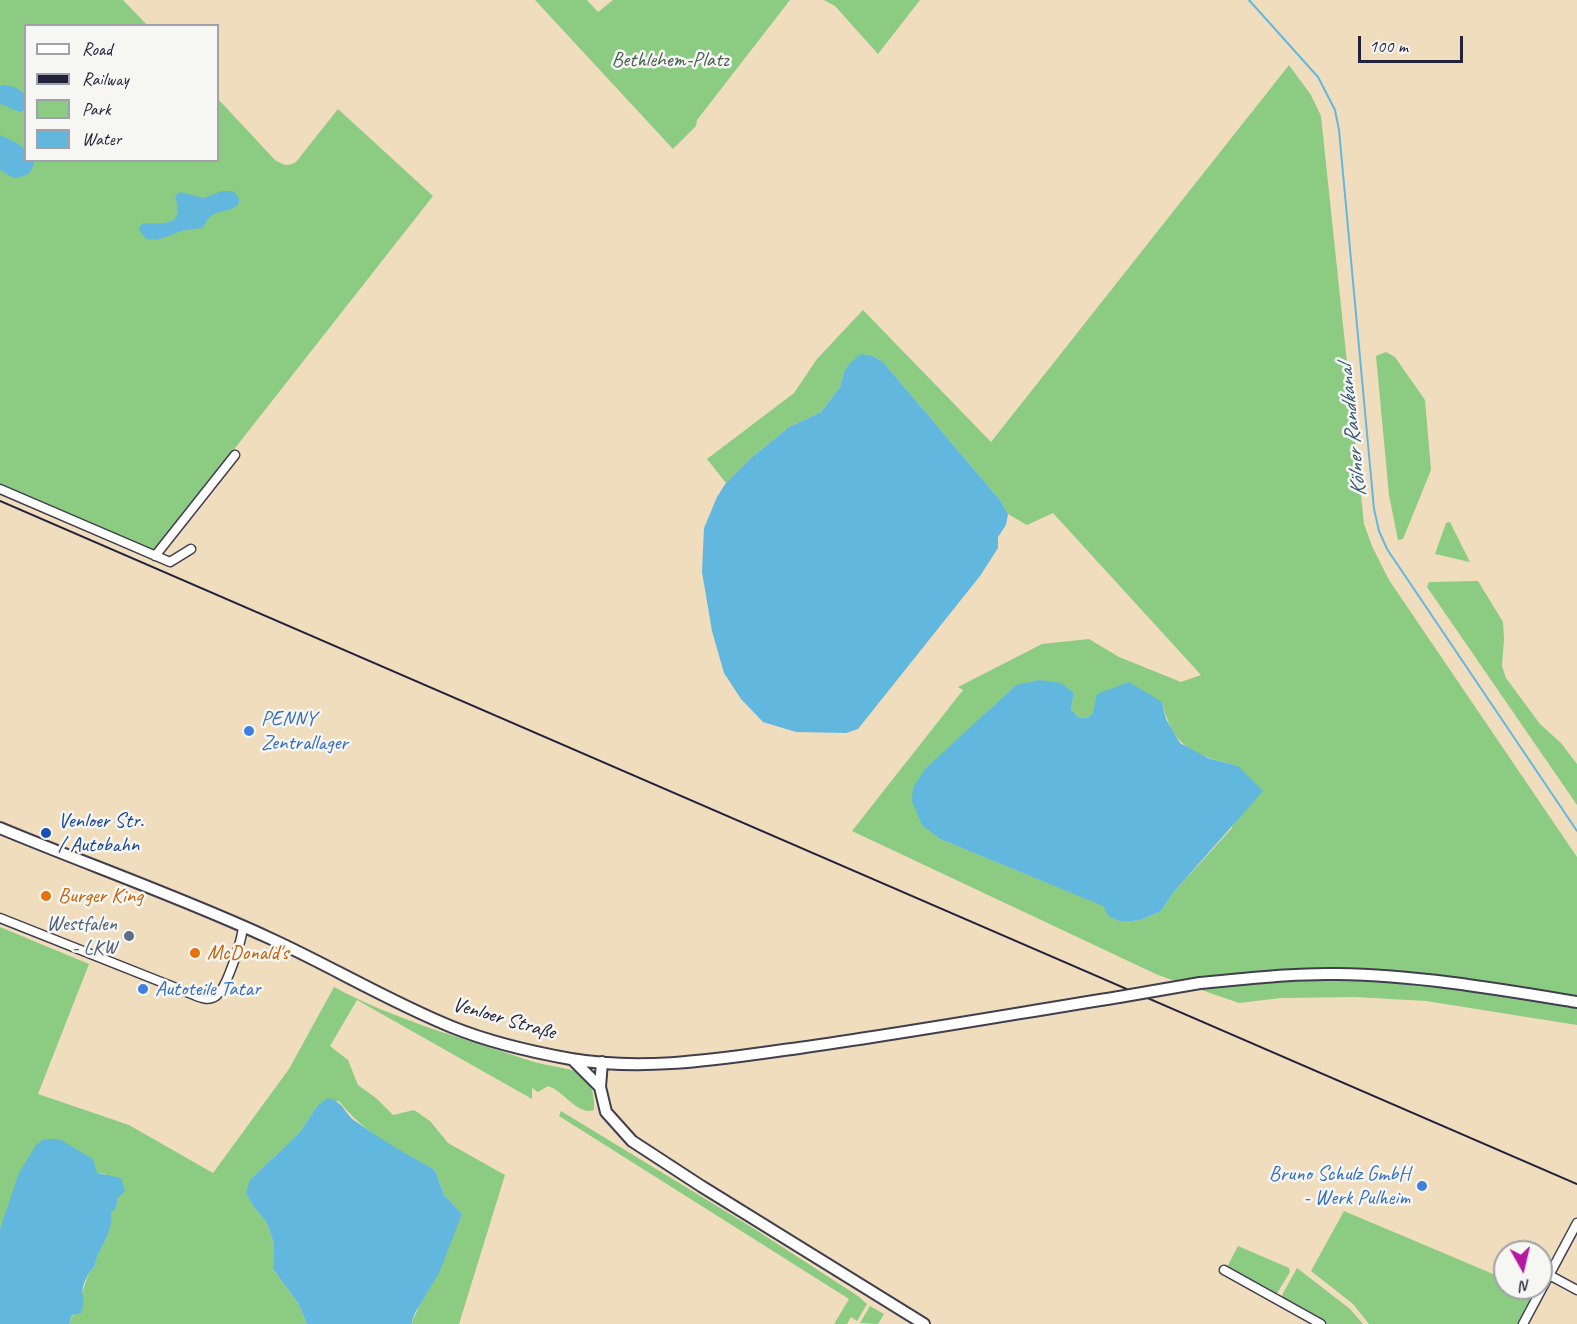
<!DOCTYPE html>
<html>
<head>
<meta charset="utf-8">
<style>
  body { margin:0 }
  #map { position:relative; width:1577px; height:1324px; overflow:hidden; background:#f0ddbd; font-family:Caveat,sans-serif }
  canvas { display:block }
  .legend { position:absolute; left:24px; top:24px; width:195px; height:138px; box-sizing:border-box; background:#f6f6f2; border:2px solid #a1a1a9; margin:0; padding:8px 10px; list-style:none; font-size:18px; color:#22223b }
  .legend li { display:flex; align-items:center; gap:12px; height:30px }
  .legend b { width:30px; border:2px solid #a1a1a9 }
  .north { position:absolute; left:1493px; top:1240px; width:60px; height:60px; box-sizing:border-box; background:#f6f6f2; border:2px solid #a1a1a9; border-radius:50%; rotate:172deg; font-size:16px; font-weight:700; line-height:24px; text-align:center; color:#22223b }
  .north::after { content:''; display:block; margin:auto; width:21px; height:27px; background:#b5179e; clip-path:polygon(50% 0,100% 100%,50% 72%,0 100%) }
  .scale { position:absolute; left:1358px; top:36px; width:105px; height:27px; box-sizing:border-box; border:3px solid #22223b; border-top:0; padding-left:8px; font-size:18px; line-height:21px; white-space:nowrap; color:#22223b; -webkit-text-stroke:4px #f6f6f2; paint-order:stroke }
</style>
</head>
<body>
<div id="map">
<canvas width="1577" height="1324"></canvas>
<ul class="legend">
<li><b style="height:8px;background:#fff"></b>Road</li>
<li><b style="height:8px;background:#22223b"></b>Railway</li>
<li><b style="height:16px;background:#8ccb82"></b>Park</li>
<li><b style="height:16px;background:#62b7de"></b>Water</li>
</ul>
<div class="north">N</div>
<div class="scale">100 m</div>
</div>
<script>
const context = document.querySelector('canvas').getContext('2d');
context.lineJoin = 'round';
function fillPath(path, color) {
  context.fillStyle = color;
  context.fill(path, 'evenodd');
}
function stroke(path, color, width, dash) {
  context.strokeStyle = color;
  context.lineWidth = width;
  context.lineCap = dash ? 'butt' : 'round';
  context.setLineDash(dash || []);
  context.stroke(path);
}
function drawText(font, color, halo, rows, align = 'center') {
  context.font = font + ' Caveat,sans-serif';
  context.lineWidth = 5;
  context.setLineDash([]);
  context.textBaseline = 'middle';
  context.strokeStyle = halo;
  context.fillStyle = color;
  for (const [text, x, y, turn = 0] of rows) {
    context.save();
    context.translate(x, y);
    context.rotate((+turn || 0) * Math.PI / 180);
    context.textAlign = isNaN(turn) ? turn : align;
    if (halo) context.strokeText(text, 0, 0);
    context.fillText(text, 0, 0);
    context.restore();
  }
}
const green = new Path2D(`
  M0,0H123L147,25L26,26V160H218V99L275,160C283,165 287,167 296,162L338,109L433,196L155,550L0,486Z
  M535,0H587L598,12L613,0H790L697,120L696,126L673,149Z
  M824,0H920L878,54L835,6Z
  M1289,65L1311,95L1321,116L1364,524L1372,546L1389,580L1577,857V1025L1426,1001L1355,997L1281,998L1239,1003L1158,975L852,831L963,690L958,687L1042,644L1089,639L1119,657L1181,682L1201,675L1053,513L1027,525L1008,514L1000,500L883,362L873,356L844,372L840,387L821,412L789,427L751,458L726,483L707,459L794,393L817,359L863,310L991,442ZM1016,685L1074,693L1071,709L1078,717L1087,718L1093,713L1162,702C1174,750 1194,754 1238,766L1232,828L1173,893L1161,911L1141,920L1122,922L1109,917L1104,906L940,839L987,712Z
  M1386,352L1395,357L1425,400L1431,470L1403,539L1398,540L1389,495L1376,356Z
  M1450,522L1470,562L1435,554L1446,523Z
  M1478,581L1503,622L1504,639L1502,666L1506,678L1540,724L1561,743L1577,764V805L1427,587L1429,582Z
  M0,927L89,964L38,1094L129,1125L213,1173L289,1069L334,987C395,1020 465,1039 531,1061C542,1065 574,1069 580,1073C592,1080 595,1098 594,1110C578,1116 564,1091 548,1086L538,1092L532,1088V1099L357,1000L330,1046L348,1060L358,1085L376,1098L393,1115L414,1110L430,1121L448,1143L505,1175L459,1324H411L462,1214L444,1195L435,1170C400,1151 363,1133 339,1101L317,1106L300,1132L250,1180L254,1207L267,1223L274,1244L273,1269L298,1303L307,1324H69C72,1315 78,1306 81,1297C85,1286 86,1274 95,1266C98,1247 114,1234 110,1212L116,1209L118,1198L105,1174L97,1173L3,1222L0,1229Z
  M561,1111L753,1228L858,1296L867,1304L857,1321L851,1317L847,1324H834L849,1299L559,1116Z
  M1344,1211L1505,1279V1288H1525L1536,1293L1519,1324H1369L1353,1304L1311,1271Z
  M1238,1246L1289,1268L1290,1272L1276,1295L1226,1269Z
  M1297,1268L1350,1309L1363,1324H1328L1283,1300L1282,1295Z
  M870,1306L884,1314L878,1324L860,1323Z`);
const water = new Path2D(`
  M4,85L15,87L25,94V110L20,112L0,104V85Z
  M0,135L15,142L25,149L26,160L34,161C34,172 24,178 14,178L0,170Z
  M222,191H233C253,211 219,209 211,216C207,219 206,224 202,228C195,229 189,229 182,231C168,235 146,250 139,228L143,223C166,224 185,226 175,196L180,192L204,198Z
  M861,354L873,356L883,362L1000,500L1008,514L1006,525L998,537V548L980,576L858,729L846,733L796,732L763,722L741,699L724,673L712,631L702,572L704,528L717,497L726,483L751,458L789,427L821,412L840,387L844,372L850,363Z
  M1040,680L1061,683L1074,693L1071,709L1078,717L1087,718L1093,713L1097,694L1129,682L1162,702L1166,719L1180,743L1208,758L1238,766L1263,791L1173,893L1161,911L1141,920L1122,922L1109,917L1103,906L940,839L922,825L912,801L913,788L925,769L1016,685Z
  M328,1098C345,1103 343,1112 355,1121C381,1139 407,1155 435,1170L444,1195L462,1214L439,1273L415,1313L411,1324H307L298,1303L273,1269L274,1244L267,1223L254,1207L246,1193L250,1180L300,1132L317,1106Z
  M44,1139H59L93,1159L97,1173L121,1178L125,1191L118,1198L116,1209L111,1212C114,1234 98,1247 95,1266C87,1274 79,1289 84,1301L81,1313L72,1315L69,1324H0V1229L19,1173L36,1145Z`);
const stream = new Path2D(`
  M1249,0L1318,77L1335,110L1339,130L1374,509L1379,531L1387,549L1577,831`);
const minor = new Path2D(`
  M0,489L170,562L191,549
  M155,556L235,455
  M0,918L194,995C201,998 209,1001 216,996C227,988 242,940 243,926
  M1224,1270L1321,1324
  M1551,1276L1577,1290
  M1523,1324L1577,1223`);
const major = new Path2D(`
  M0,828C89,865 180,897 267,937C329,965 388,1001 452,1027C489,1042 532,1052 571,1059C647,1072 724,1058 799,1048C906,1033 1013,1014 1119,997
  M1200,983C1246,979 1291,973 1337,974C1417,975 1498,989 1577,1002
  M572,1059L600,1087
  M602,1062L600,1087L606,1112L632,1141L701,1186L924,1324`);
const rail = new Path2D(`
  M0,501L1577,1184`);
const majorBridge = new Path2D(`
  M1119,997L1200,983`);
const markers = [
  [249,731,6,"#3f7fe0"],
  [46,833,6,"#1a4fb4"],
  [46,896,6,"#e8710a"],
  [129,936,6,"#5c6f8a"],
  [195,953,6,"#e8710a"],
  [143,989,6,"#3f7fe0"],
  [1422,1186,6,"#3f7fe0"]
];
const parkNames = [
  ["Bethlehem-Platz",670,60]
];
const shopNames = [
  ["PENNY",261,719],
  ["Zentrallager",261,743],
  ["Autoteile Tatar",155,989],
  ["Bruno Schulz GmbH",1410,1174,"right"],
  ["- Werk Pulheim",1410,1198,"right"]
];
const transitNames = [
  ["Venloer Str.",58,821],
  ["/ Autobahn",58,845]
];
const foodNames = [
  ["Burger King",58,896],
  ["McDonald's",207,953]
];
const serviceNames = [
  ["Westfalen",117,924],
  ["- LKW",117,948]
];
const streetNames = [
  ["Venloer Straße",504,1019,16]
];
const waterNames = [
  ["Kölner Randkanal",1353,431,-96]
];
fillPath(green, '#8ccb82');
fillPath(water, '#62b7de');
stroke(stream, '#62b7de', 2);
stroke(minor, '#413e4e', 11);
stroke(major, '#413e4e', 14);
stroke(minor, '#fff', 8);
stroke(major, '#fff', 10);
stroke(rail, '#22223b', 2);
stroke(majorBridge, '#413e4e', 14, []);
stroke(majorBridge, '#fff', 10);
for (const [x, y, r, color] of markers) {
  const dot = new Path2D();
  dot.arc(x, y, r, 0, 2 * Math.PI);
  context.fillStyle = color;
  context.fill(dot);
  stroke(dot, '#f6f6f2', 2);
}
drawText('21px', '#475d54', '#f6f6f2', parkNames);
drawText('21px', '#366cbe', '#f6f6f2', shopNames, 'left');
drawText('21px', '#164399', '#f6f6f2', transitNames, 'left');
drawText('21px', '#c56008', '#f6f6f2', foodNames, 'left');
drawText('21px', '#4e5e75', '#f6f6f2', serviceNames, 'right');
drawText('21px', '#22223b', '#f6f6f2', streetNames);
drawText('italic 22px', '#385674', '#f6f6f2', waterNames);
</script>
</body>
</html>
